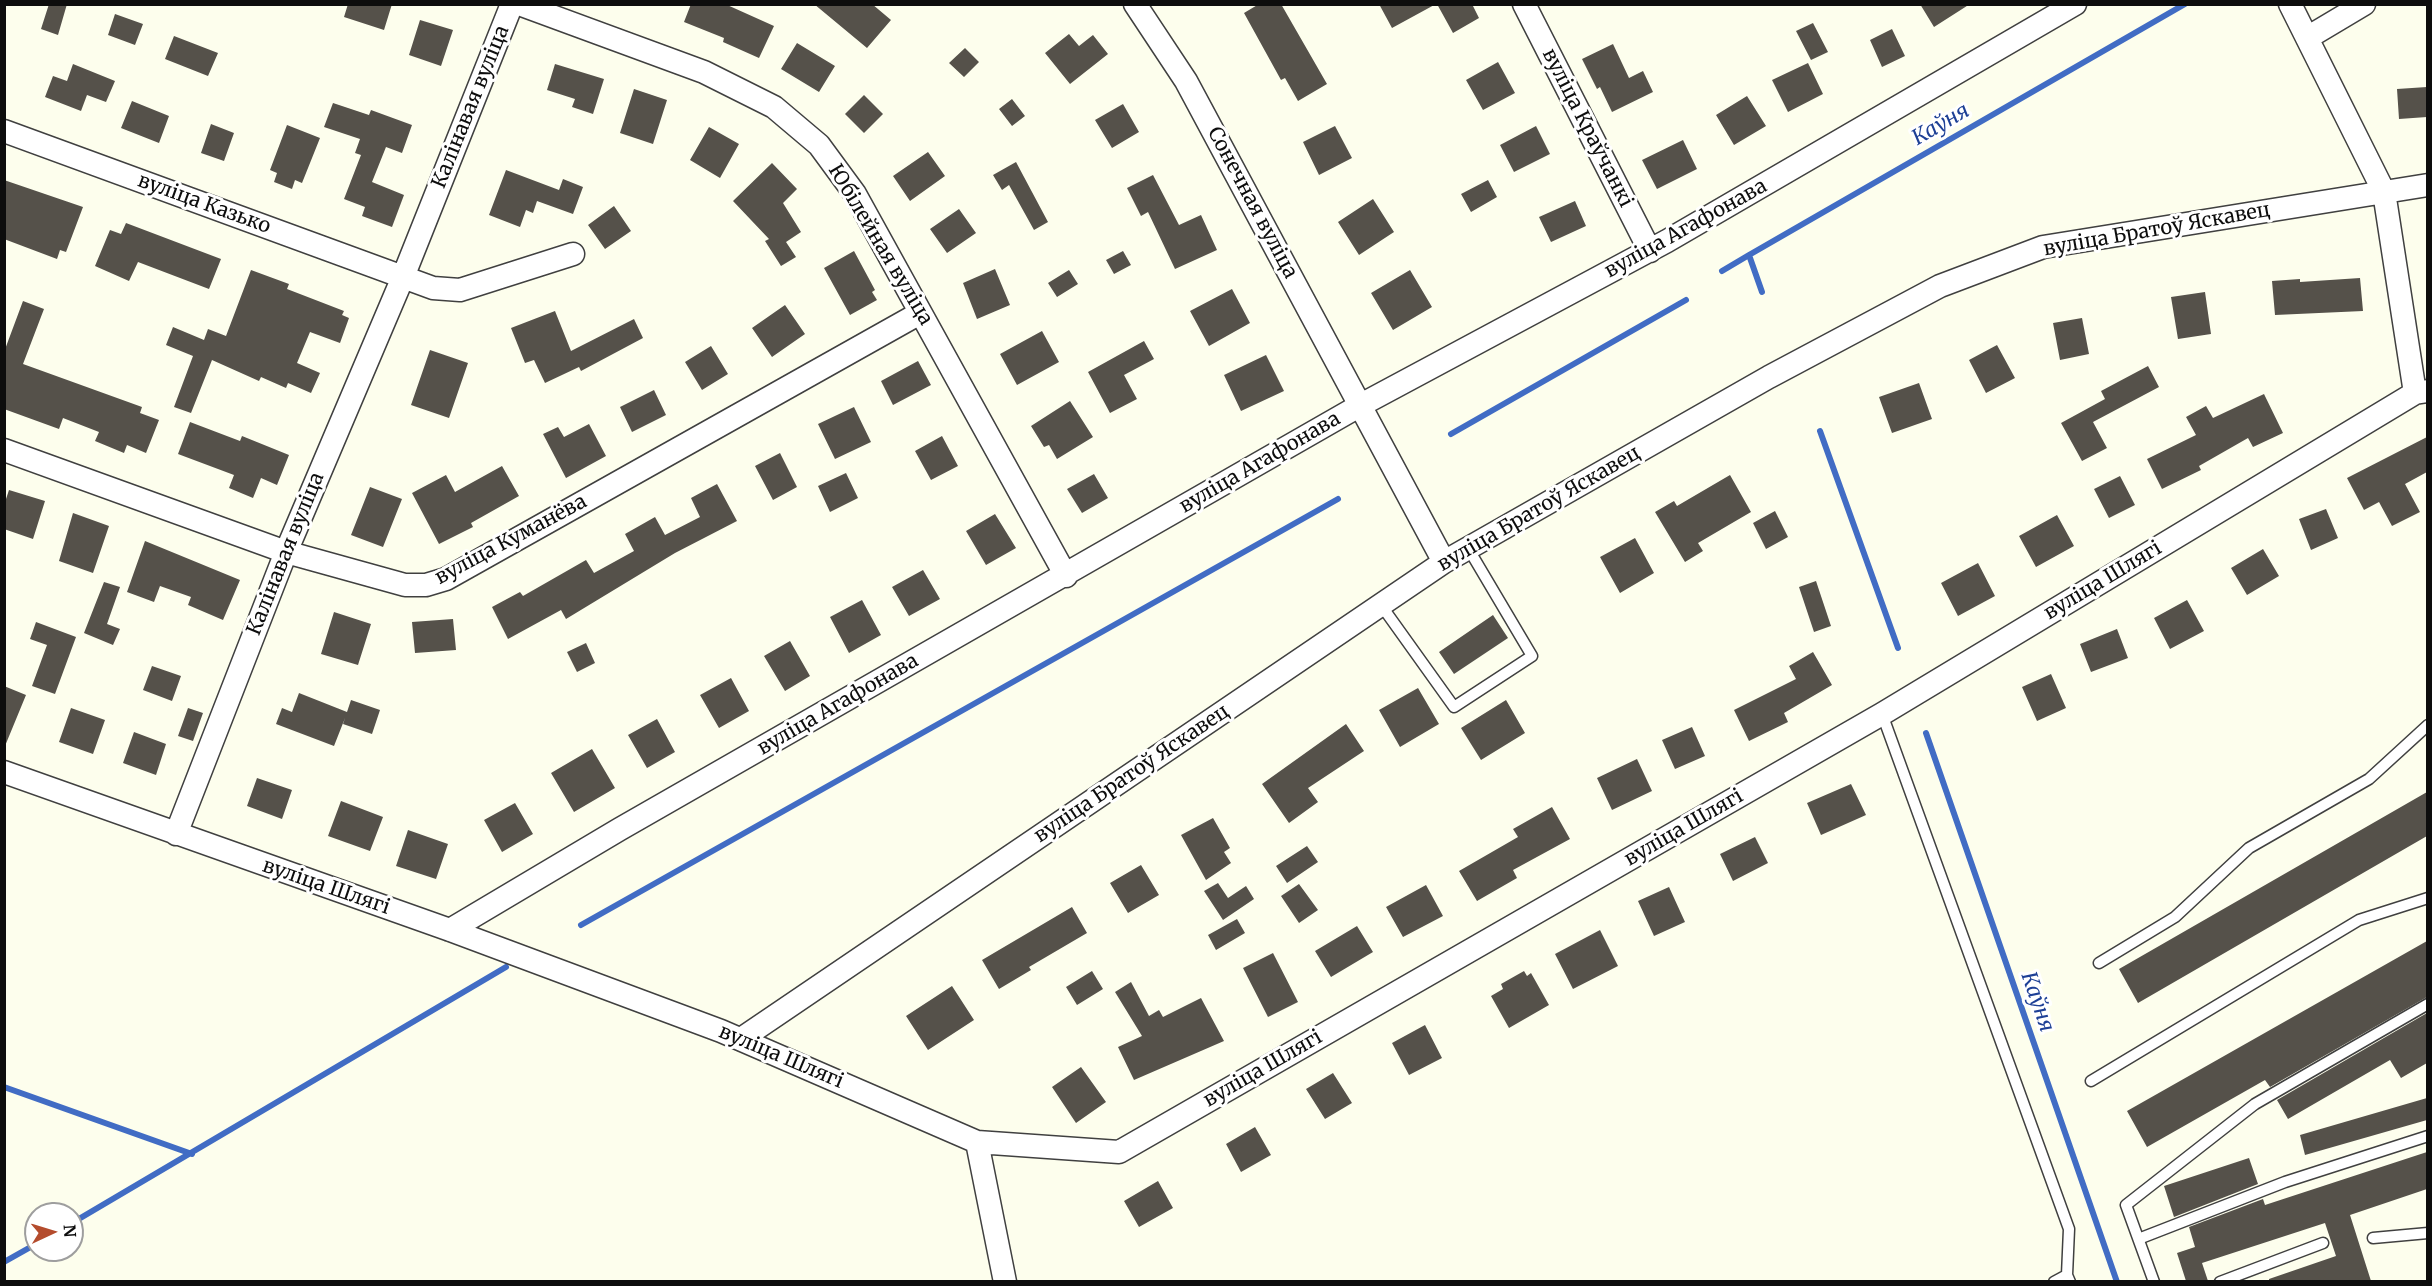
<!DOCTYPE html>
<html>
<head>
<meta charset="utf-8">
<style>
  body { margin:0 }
  #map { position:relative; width:2432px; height:1286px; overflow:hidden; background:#fdfeed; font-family:Merriweather,serif }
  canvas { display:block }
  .frame { position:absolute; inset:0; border:6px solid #0d0d0d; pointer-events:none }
  .north { position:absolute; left:24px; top:1202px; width:60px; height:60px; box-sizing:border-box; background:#fff; border:2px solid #9e9e9e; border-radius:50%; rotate:86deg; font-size:16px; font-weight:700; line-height:24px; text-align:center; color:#0d0d0d }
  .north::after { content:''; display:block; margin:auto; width:21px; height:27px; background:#b44c2d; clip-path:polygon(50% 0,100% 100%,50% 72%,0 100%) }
</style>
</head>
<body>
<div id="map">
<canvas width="2432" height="1286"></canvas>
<div class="frame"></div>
<div class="north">N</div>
</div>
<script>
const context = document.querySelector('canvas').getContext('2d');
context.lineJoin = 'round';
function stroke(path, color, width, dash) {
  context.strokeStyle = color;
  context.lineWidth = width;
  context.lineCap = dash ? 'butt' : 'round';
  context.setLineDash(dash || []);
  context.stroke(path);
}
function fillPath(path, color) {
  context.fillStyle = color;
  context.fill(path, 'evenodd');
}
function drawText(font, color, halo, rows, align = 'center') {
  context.font = font + ' Merriweather,serif';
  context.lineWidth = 6;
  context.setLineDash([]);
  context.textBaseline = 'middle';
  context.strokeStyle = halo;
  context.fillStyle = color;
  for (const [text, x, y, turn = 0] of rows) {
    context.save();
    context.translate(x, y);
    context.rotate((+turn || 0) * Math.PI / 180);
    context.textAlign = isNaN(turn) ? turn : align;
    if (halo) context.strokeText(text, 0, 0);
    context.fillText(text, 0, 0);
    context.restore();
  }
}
const stream = new Path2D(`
  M1722,271L1749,255
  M1762,292L1749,255L2185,4
  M1820,431L1898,648
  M1451,434L1686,300
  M1926,733L2117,1282
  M581,925L1338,499
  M4,1087L192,1154
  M72,1223L506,967
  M4,1262L36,1244`);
const building = new Path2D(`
  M49,4H67L58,35L41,29Z
  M348,4H392L384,30L344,17Z
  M691,4H725L774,26L759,58L723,42L724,38L684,22Z
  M814,4H872L891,20L867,48Z
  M1259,4H1281L1327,84L1298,101L1285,78L1281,80L1244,13Z
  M1379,4H1436L1392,28Z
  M1437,4H1472L1479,18L1453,33Z
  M1920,4H1970L1934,27Z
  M115,14L143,24L135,45L108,35Z
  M420,20L453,30L441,66L409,55Z
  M1813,23L1828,52L1811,60L1796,31Z
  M1892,29L1905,56L1882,67L1870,40Z
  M1069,34L1079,46L1093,35L1108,54L1070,84L1045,53Z
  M174,36L218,53L208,76L165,59Z
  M797,43L835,66L819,92L781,69Z
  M1613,44L1629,78L1643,71L1653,92L1612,112L1600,87L1597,89L1582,59Z
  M965,48L979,62L964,77L949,63Z
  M1498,62L1515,93L1483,110L1466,80Z
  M1808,63L1823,94L1788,112L1772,80Z
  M73,64L115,81L106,102L87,95L81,111L45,97L53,76L67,81Z
  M555,64L604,79L593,114L572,107L575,99L547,90Z
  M2427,87V117L2399,119L2397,89Z
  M634,89L667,100L653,144L620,133Z
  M864,95L883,114L864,133L845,114Z
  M1747,96L1766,126L1734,145L1716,115Z
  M1012,99L1025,116L1012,126L999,109Z
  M132,101L169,116L159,143L121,128Z
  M333,103L369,115L371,110L412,125L402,153L386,147L372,182L404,195L392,227L362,216L365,207L344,199L361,155L355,153L360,139L324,127Z
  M1123,104L1139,132L1112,148L1095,120Z
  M211,124L234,133L224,161L201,153Z
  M287,125L320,138L302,183L295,180L292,189L274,182L277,173L270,170Z
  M1335,126L1352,158L1319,175L1303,142Z
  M1536,126L1550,154L1514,172L1500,145Z
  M709,127L739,144L720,178L690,160Z
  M1683,140L1697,169L1657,189L1642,160Z
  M928,152L945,176L910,201L893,176Z
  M1016,162L1048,222L1034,230L1009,185L1002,190L993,175Z
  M772,163L797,189L783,203L801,232L786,242L796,257L781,266L765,241L769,239L733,201Z
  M506,170L559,190L563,179L583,187L573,214L537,201L533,213L526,210L520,227L489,215Z
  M1153,175L1179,225L1201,215L1217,250L1175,269L1148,212L1141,216L1127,188Z
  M4,180L83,207L66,252L60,250L57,259L4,239Z
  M1488,180L1497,197L1471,212L1461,194Z
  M1373,199L1394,232L1359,255L1338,222Z
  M1575,201L1586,226L1551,242L1539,217Z
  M614,206L631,231L605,249L588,225Z
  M959,209L976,233L947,253L930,229Z
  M126,223L221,259L209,289L138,262L129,281L95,266L110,230L121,234Z
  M854,251L875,290L872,292L877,300L850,315L824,268Z
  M1123,251L1131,265L1114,274L1106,260Z
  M995,269L1010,305L977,319L963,283Z
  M251,270L289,284L287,289L344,311L342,315L349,318L340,343L310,332L297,363L320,373L311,393L288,383L286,388L261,377L259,381L212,360L191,413L174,407L193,356L166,345L173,327L204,340L208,329L226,336Z
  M1069,270L1078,284L1057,297L1048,283Z
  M1410,270L1432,307L1393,330L1371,293Z
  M2360,278L2363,311L2275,315L2272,281L2300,279V282Z
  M1232,289L1250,323L1209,346L1190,311Z
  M2205,292L2211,334L2178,339L2171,297Z
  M23,301L44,309L23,364L142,407L140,413L159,420L146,453L127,445L124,453L95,441L99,432L63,418L59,429L4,409V352Z
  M785,305L805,334L772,357L752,328Z
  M555,311L571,351L634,319L643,338L581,371L579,367L545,383L534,360L525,363L511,328Z
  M2082,318L2089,354L2060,360L2053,323Z
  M1042,331L1059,362L1017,385L1000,354Z
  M1144,341L1154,359L1124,375L1137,399L1110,413L1088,372Z
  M1997,345L2015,378L1986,393L1969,360Z
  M711,346L728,374L702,390L685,362Z
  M430,350L468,363L449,418L411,405Z
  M1266,355L1284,391L1241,411L1224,375Z
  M918,361L931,385L893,405L881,381Z
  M2148,366L2159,387L2093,422L2107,448L2082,461L2061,423L2105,399L2101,391Z
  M1919,383L1932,419L1892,433L1879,397Z
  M654,390L666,415L632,432L620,407Z
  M2264,394L2283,433L2253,447L2248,438L2199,466L2201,470L2162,489L2147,459L2196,435L2186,417L2206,406L2213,418Z
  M1070,401L1093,437L1057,459L1049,445L1044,447L1031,426Z
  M854,407L871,442L835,459L818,424Z
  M190,422L240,441L242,436L289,455L277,485L261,478L253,498L229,488L234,475L178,454Z
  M589,424L606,456L566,478L543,434L558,427L564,437Z
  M942,436L958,466L931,480L915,451Z
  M2427,437V472L2405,484L2420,512L2392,526L2379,502L2364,510L2347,478Z
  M780,453L797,487L773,500L755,466Z
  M502,466L519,496L471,523L473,527L439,544L412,493L446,475L455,492Z
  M846,473L858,498L830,512L818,486Z
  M1094,474L1108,498L1082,513L1067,489Z
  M1730,475L1751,512L1698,543L1703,551L1685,562L1655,512L1674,501L1677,506Z
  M2120,476L2135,505L2109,518L2094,489Z
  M717,484L737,521L675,553L566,619L561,610L508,639L492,607L520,592L523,596L586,560L594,573L634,551L625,534L655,517L665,535L700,517L691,498Z
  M370,487L402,499L383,547L351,535Z
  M9,490L45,501L33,539L4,529V505Z
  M2326,509L2338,538L2311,550L2299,519Z
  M1775,511L1788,537L1766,549L1753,523Z
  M73,513L109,526L93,573L59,561Z
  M995,514L1016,548L986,565L966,531Z
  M2057,515L2074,546L2036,567L2019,536Z
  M1635,538L1654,573L1620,593L1600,557Z
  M145,541L240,580L223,620L188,605L191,597L160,586L154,602L127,592Z
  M2263,549L2279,576L2247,595L2231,568Z
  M1978,563L1995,596L1958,616L1941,583Z
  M923,570L940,599L909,616L892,587Z
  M1816,581L1831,626L1814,632L1799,587Z
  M104,582L120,587L107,624L120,629L113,645L84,633Z
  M862,600L881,635L849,653L830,617Z
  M2187,600L2204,631L2170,649L2154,618Z
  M334,612L371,624L358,665L321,654Z
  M1493,615L1508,638L1454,674L1439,652Z
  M453,619L456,650L415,653L412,622Z
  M36,622L76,637L55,694L32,686L47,645L30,639Z
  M2117,629L2128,658L2091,672L2080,644Z
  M790,641L810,676L785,691L764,656Z
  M586,643L595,663L577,672L567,652Z
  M1813,652L1832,685L1784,713L1788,722L1749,741L1734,710L1796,679L1789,666Z
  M152,666L181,676L172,701L143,690Z
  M2051,674L2066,708L2037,721L2022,687Z
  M731,678L749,711L719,728L700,695Z
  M4,686L26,695L5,746H4Z
  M1418,688L1439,724L1400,747L1379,710Z
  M299,693L347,712L351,700L380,710L372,734L343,724L345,718L334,746L276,724L282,708L292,712Z
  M1506,700L1525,733L1481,760L1461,728Z
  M71,708L105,720L93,754L59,742Z
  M188,708L203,713L193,741L178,736Z
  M657,719L675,752L647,768L628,735Z
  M1346,724L1364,751L1308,788L1318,802L1289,823L1262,784Z
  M1692,727L1705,756L1675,769L1662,740Z
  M134,732L166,744L156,775L123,763Z
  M592,749L615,788L574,812L551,773Z
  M1637,759L1652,791L1612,810L1597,778Z
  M257,778L292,790L282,819L247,806Z
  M1851,784L1866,815L1821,835L1807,803Z
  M2427,792V836L2138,1003L2119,969Z
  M341,801L383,817L370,851L328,836Z
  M515,803L533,834L502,852L484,820Z
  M1552,807L1570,839L1513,870L1517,878L1477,901L1459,871L1518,837L1513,829Z
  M1213,818L1230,848L1224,852L1231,863L1206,880L1181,835Z
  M408,830L448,844L436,879L396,866Z
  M1755,837L1768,863L1733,881L1720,854Z
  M1307,846L1318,862L1287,883L1276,866Z
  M1141,865L1159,895L1128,913L1110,883Z
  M1218,883L1228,898L1246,886L1254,899L1223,920L1204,891Z
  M1299,884L1318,910L1299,923L1281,896Z
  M1426,885L1443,916L1403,937L1386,907Z
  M1669,887L1685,922L1654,936L1638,901Z
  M1072,907L1087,933L1029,967L1031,970L999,989L982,960Z
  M1237,919L1245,933L1216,950L1208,935Z
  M1357,926L1373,952L1331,977L1315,951Z
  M1600,930L1618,966L1573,989L1555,954Z
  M2427,941V997L2270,1087L2265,1080L2147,1147L2127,1111Z
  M1273,953L1298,1002L1268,1017L1243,968Z
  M1092,971L1103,989L1077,1005L1066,987Z
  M1524,971L1527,976L1531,973L1549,1005L1509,1028L1491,996L1503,989L1501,984Z
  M1131,982L1149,1016L1159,1010L1163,1017L1201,998L1224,1041L1134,1080L1118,1047L1142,1036L1115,992Z
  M952,986L974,1020L928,1050L906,1016Z
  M2427,1013V1063L2401,1078L2390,1060L2288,1119L2277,1100Z
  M1425,1025L1442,1058L1409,1075L1392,1043Z
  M1081,1067L1106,1102L1076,1123L1052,1087Z
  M1333,1073L1352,1103L1325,1119L1306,1089Z
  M2427,1098V1120L2305,1155L2300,1135Z
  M1255,1127L1271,1155L1241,1172L1226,1144Z
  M2427,1152V1189L2350,1215L2371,1281H2269V1279L2336,1256L2325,1223L2202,1263L2208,1281H2186L2177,1253L2195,1247L2189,1227L2263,1199L2265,1205Z
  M2249,1158L2258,1184L2174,1217L2164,1186Z
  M1158,1181L1173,1208L1139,1227L1124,1201Z`);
const lane = new Path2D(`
  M1381,605L1454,707L1532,656L1468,548
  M1882,714L2069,1229L2067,1275L2070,1282
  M2099,963L2175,917L2249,848L2369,779L2428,725
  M2091,1081L2359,920L2428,898
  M2141,1238L2285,1182L2428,1136
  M2373,1238L2428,1233
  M2054,1282L2067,1275
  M2154,1282L2126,1205L2255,1104L2428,1004
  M2220,1282L2323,1243`);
const street = new Path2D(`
  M519,4L704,72L774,107L819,145L855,194L1066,576
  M1135,4L1186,81L1444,562
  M1524,4L1650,251
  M2290,4L2384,192L2415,393
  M2307,38L2364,4
  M4,131L433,288L460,290L573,254
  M4,450L286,552L405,585H426L446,579L920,313
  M4,772L450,930L721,1031L977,1142L1119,1152L1882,714L2415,393L2428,391
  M176,834L286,552L403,277L512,4
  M450,930L620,829L1359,406L1667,241L2075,4
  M741,1039L1444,562L1769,377L1940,286L2043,247L2428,185
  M977,1142L1005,1282`);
const streetNames = [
  ["Калінавая вуліца",471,107,-68],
  ["вуліца Краўчанкі",1587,128,63],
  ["Сонечная вуліца",1252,203,62],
  ["вуліца Казько",204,204,20],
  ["вуліца Агафонава",1686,229,-29],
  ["вуліца Братоў Яскавец",2157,230,-10],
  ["Юбілейная вуліца",880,245,59],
  ["вуліца Агафонава",1260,463,-30],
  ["вуліца Братоў Яскавец",1539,509,-30],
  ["вуліца Куманёва",511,540,-28],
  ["Калінавая вуліца",286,554,-68],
  ["вуліца Шлягі",2103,581,-31],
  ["вуліца Агафонава",838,705,-30],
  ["вуліца Братоў Яскавец",1132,774,-34],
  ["вуліца Шлягі",1684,828,-30],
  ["вуліца Шлягі",326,887,19],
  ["вуліца Шлягі",781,1057,23],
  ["вуліца Шлягі",1263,1069,-30]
];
const waterNames = [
  ["Каўня",1941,125,-30],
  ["Каўня",2037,1002,71]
];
stroke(stream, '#416cc4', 6);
fillPath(building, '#55514a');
stroke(lane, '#404040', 13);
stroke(street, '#404040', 25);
stroke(lane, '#fff', 10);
stroke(street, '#fff', 22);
drawText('20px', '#0d0d0d', '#fff', streetNames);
drawText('italic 21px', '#1e4096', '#fff', waterNames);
</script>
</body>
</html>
